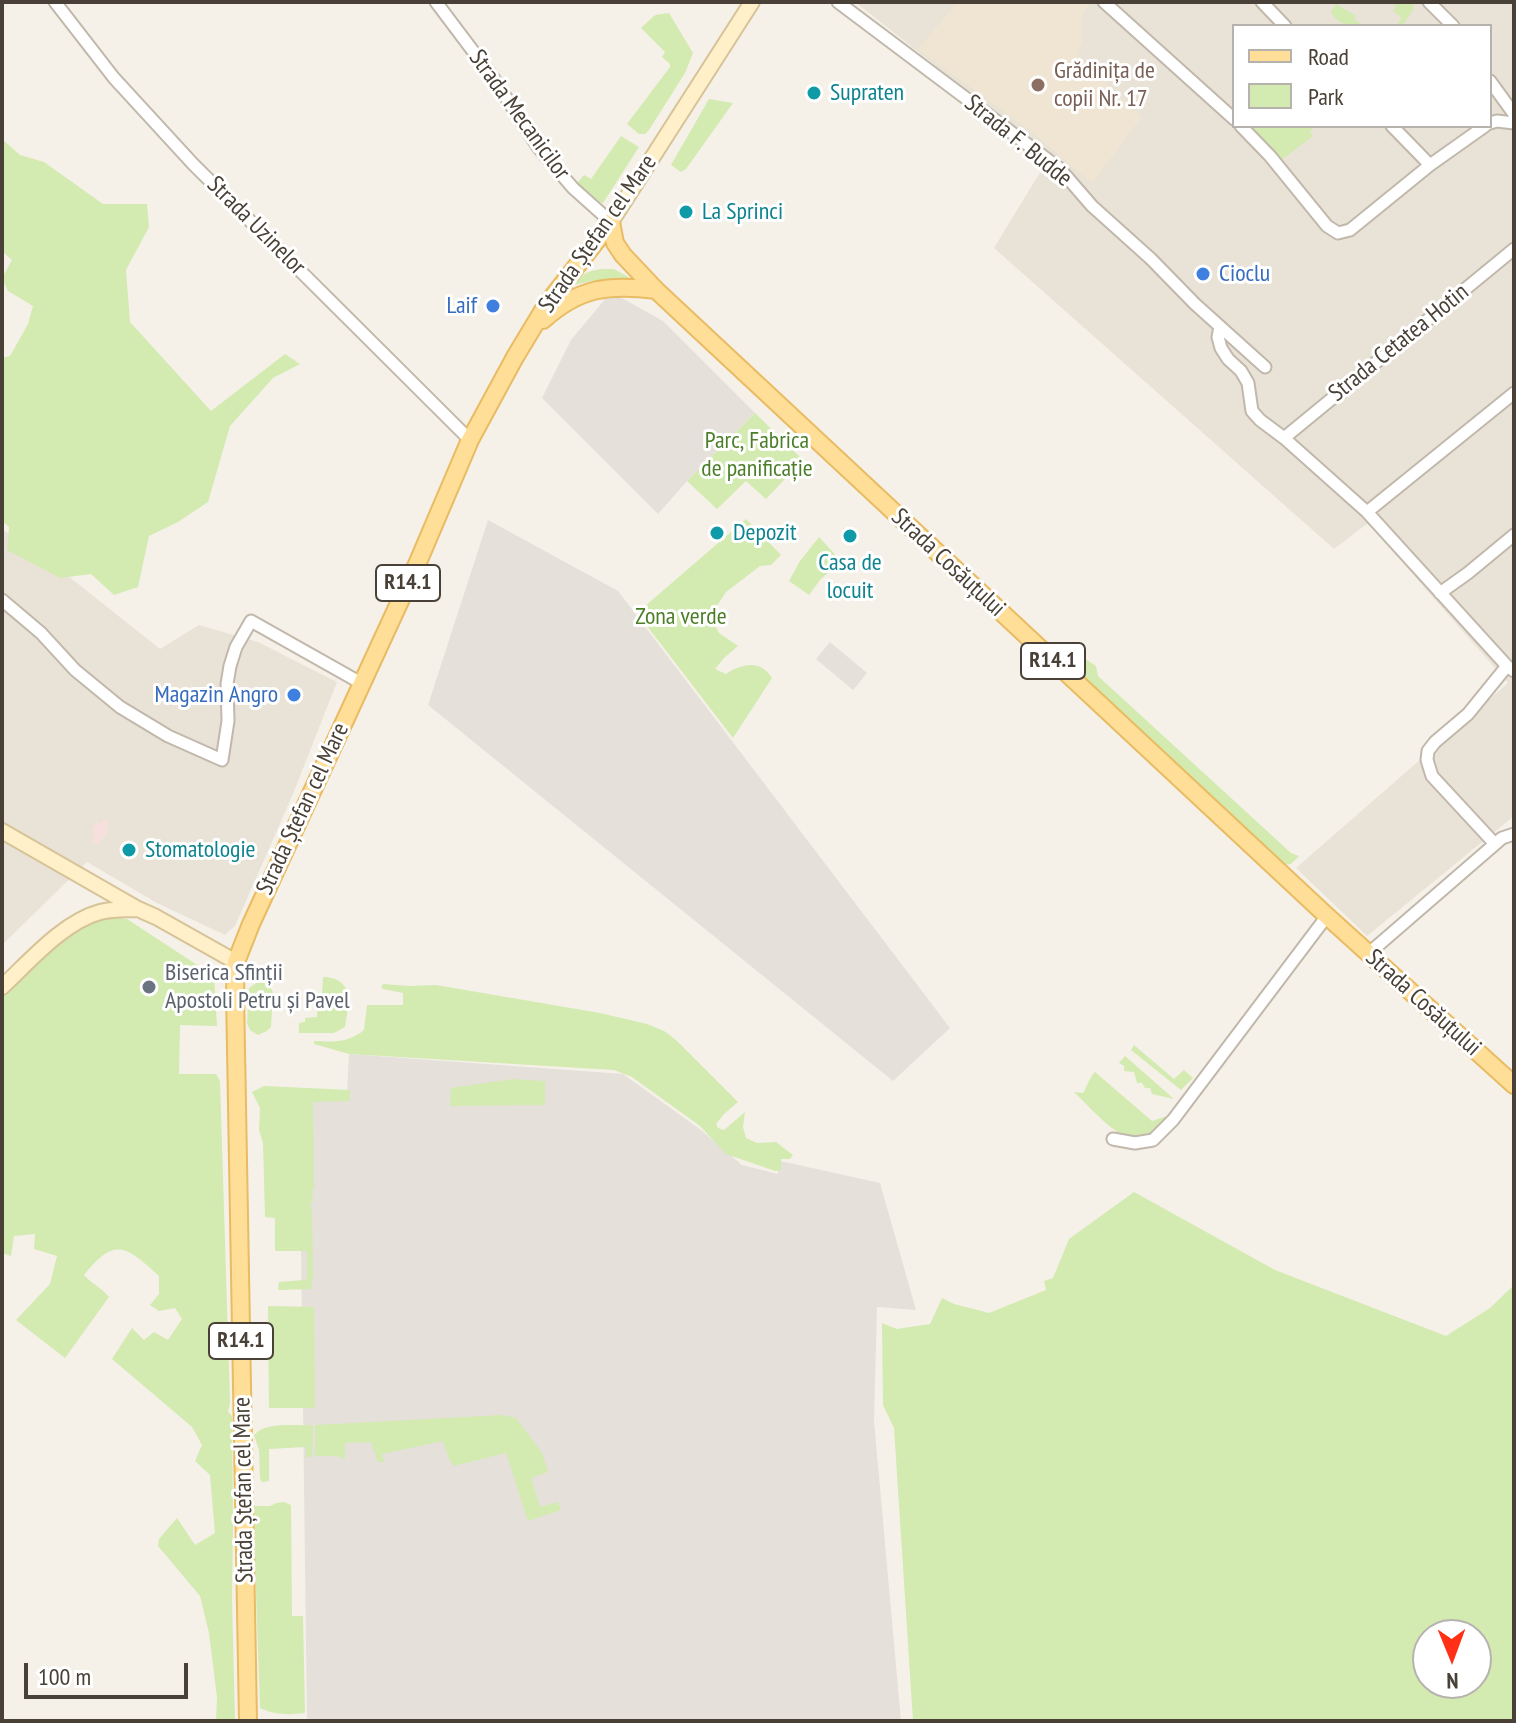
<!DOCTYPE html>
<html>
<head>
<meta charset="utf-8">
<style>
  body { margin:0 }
  #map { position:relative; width:1516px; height:1723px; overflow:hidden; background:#f5f1e9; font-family:"PT Sans Narrow",sans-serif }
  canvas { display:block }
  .frame { position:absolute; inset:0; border:4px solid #494137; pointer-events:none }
  .legend { position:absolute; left:1232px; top:24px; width:260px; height:104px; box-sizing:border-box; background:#fff; border:2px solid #b6b3af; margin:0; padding:10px 14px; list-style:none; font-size:24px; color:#494137 }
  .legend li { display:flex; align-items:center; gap:16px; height:40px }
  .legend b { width:40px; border:2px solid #b6b3af }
  .north { position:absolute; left:1412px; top:1619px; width:80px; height:80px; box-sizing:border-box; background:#fff; border:2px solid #b6b3af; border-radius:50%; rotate:179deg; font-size:22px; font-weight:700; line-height:32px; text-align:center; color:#494137 }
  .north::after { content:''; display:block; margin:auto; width:28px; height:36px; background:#ff3016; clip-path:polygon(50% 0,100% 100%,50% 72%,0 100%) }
  .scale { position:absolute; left:24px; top:1663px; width:164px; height:36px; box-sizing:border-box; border:4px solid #494137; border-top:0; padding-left:10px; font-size:24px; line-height:28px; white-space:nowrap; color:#494137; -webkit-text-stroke:6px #fff; paint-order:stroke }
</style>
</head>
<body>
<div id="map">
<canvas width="1516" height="1723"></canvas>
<div class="frame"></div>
<ul class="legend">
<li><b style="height:10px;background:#ffde98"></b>Road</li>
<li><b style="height:22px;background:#d3eab0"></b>Park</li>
</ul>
<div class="north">N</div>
<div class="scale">100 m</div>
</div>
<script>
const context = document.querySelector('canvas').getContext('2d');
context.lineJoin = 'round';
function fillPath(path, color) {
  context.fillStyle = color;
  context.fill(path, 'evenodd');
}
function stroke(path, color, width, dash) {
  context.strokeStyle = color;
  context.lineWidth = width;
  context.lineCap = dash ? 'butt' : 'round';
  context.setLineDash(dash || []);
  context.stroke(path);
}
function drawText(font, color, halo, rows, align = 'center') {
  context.font = font + ' "PT Sans Narrow",sans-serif';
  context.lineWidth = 6;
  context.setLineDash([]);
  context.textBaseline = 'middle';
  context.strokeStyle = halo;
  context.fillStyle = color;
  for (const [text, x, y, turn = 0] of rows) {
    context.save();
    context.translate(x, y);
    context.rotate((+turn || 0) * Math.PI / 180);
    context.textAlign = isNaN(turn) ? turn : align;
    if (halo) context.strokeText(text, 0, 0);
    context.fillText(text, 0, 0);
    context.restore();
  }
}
const residential = new Path2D(`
  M855,2H1514V816L1367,936L1296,868L1508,683L1368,523L1334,549L994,248L1050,156ZM1234,26H1490V126H1234Z
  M2,529L48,560L160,649L199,625L258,642L337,682L293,794L235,926L225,935L157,903L87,862L2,945Z`);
const industrial = new Path2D(`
  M611,292L663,321L755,413L687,481L658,514L542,398L571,340Z
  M488,520L618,591L950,1028L893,1081L428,705Z
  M830,642L867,673L853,690L816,659Z
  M349,1054L623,1074L701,1130L742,1165L778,1174L776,1160L880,1183L916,1310L877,1307L874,1421L901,1721H307L299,1091H347Z`);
const education = new Path2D(`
  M957,2H1091L1082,14V42L1077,55L1140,115L1141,118L1094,181L1091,182L1088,180L1033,133L918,49Z`);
const medical = new Path2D(`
  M104,819L109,822L106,827L109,829L99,845L92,841L94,832L91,831L96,822L101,824Z`);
const green = new Path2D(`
  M1391,2H1414L1413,10L1402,26H1396L1402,18L1393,11L1396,6Z
  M1336,4L1356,16L1354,19L1361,24L1359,26C1347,26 1337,23 1331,12Z
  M669,13L693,53L685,73L649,130L645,134H639L627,124L670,67V64L662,57L665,52L641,28L655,15Z
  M709,99L733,103L686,169L681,172L671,165Z
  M1258,126H1315L1310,132L1313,136L1281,160L1254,129Z
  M621,136L639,147L603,203L600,202L577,183L584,175L591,179Z
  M2,139L20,155L44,162L103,204H147L149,227L126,270L130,322L211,411L285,354L300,364L273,378L230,426L208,502L178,522L149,536L138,587L114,595L91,574L60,578L7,550L9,527L2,521V358L10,356L28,324L33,306L8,291L2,278L12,260L2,251Z
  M601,269H614L636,281H591L570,286C578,276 588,271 601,269Z
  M755,413L803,460L766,499L746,481L717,509L687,481Z
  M746,519L781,555L771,565L760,566L726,592L713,612L714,623L719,633L738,646L724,658L715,669L726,674C742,664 760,659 772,678L733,738L637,613Z
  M819,537L841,561L820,580L809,595L789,581L800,561Z
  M1087,660L1096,666L1098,676L1291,853L1299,856L1291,864L1284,865L1078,673L1076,666L1078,663Z
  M105,916L127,919L214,976L217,1026L180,1025L179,1074H216L220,1081L230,1403L228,1412L232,1416L233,1522L232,1598L235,1721H216L217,1697L209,1633L200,1596L158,1546L159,1539L177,1518L195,1545L215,1533L210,1475L195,1461L202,1445L192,1427L112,1359L132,1328L144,1340L154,1332L168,1340L182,1319L175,1308L159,1311L150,1305L159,1294V1276C126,1246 115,1236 84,1275C92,1284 102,1288 109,1297L65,1358L16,1320L50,1284L57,1256L34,1249L35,1234L14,1236L11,1256L2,1253V994L50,949L80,927Z
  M323,977C334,977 341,980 347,990L348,1008L345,1027L334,1033H299V1023L305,1022V1018L317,1017L318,994L322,993Z
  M259,981L270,985L273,993L271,1027L267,1031L258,1035L250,1030L247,1023L249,988Z
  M383,984L409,986L436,985L600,1013L647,1024L664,1031L676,1040L738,1102L724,1114L716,1124L718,1128L724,1130L745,1112L743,1127L746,1138L757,1143L776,1142L793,1155L790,1159H781V1170L775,1171L726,1154L700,1126L632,1077L614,1070L349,1054L314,1044V1041C332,1042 349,1043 364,1030L367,1005H403V993L383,989L381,987Z
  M1134,1045L1174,1079L1184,1070L1193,1078L1181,1090L1131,1050Z
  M1125,1056L1174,1099L1152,1094L1150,1088H1145L1142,1083H1137L1134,1072L1124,1071V1066L1119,1063Z
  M1095,1072L1152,1121L1170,1115C1163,1123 1153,1138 1141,1140C1120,1143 1089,1106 1074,1092L1083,1093C1088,1085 1089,1078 1095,1072Z
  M513,1079L545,1081V1105L450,1106L451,1088Z
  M264,1086L350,1090V1101L313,1102L314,1190H312L313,1202L310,1203L312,1212L313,1275L311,1289L278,1290L279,1282L305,1280L307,1278V1251H275V1218L265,1217L263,1143L259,1130L260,1108L252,1092Z
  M1134,1192L1275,1270L1446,1336L1490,1308L1514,1285V1721H913L894,1428L883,1405L882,1323L897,1329L930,1324L942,1298L954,1304L989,1313L1046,1290L1044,1281L1053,1278L1069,1239ZM1428,1635H1476V1683H1428Z
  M268,1306L314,1307L315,1408H269Z
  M503,1415L516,1418L542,1453L548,1472L531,1478L540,1507L558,1502L561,1510L528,1521L506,1453L454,1466L449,1459L443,1441L382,1454L384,1462H378L371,1442L345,1443V1459L336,1456H315V1425Z
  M313,1425L312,1457H306V1447L269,1449V1481L262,1482L260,1479L259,1450L254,1435C266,1421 295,1426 313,1425Z
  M284,1502L291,1505L292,1616H303L305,1713C288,1715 275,1715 260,1708L253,1506H270L276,1503Z`);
const street = new Path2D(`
  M55,2L114,78L193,164L470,440
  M436,2L494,79L538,147L573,188L611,222
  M838,2L1060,169L1092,206L1151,259L1195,304L1265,367
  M1104,2L1234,119
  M1262,2L1285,26
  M1429,2L1453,26
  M1490,81L1514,114
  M1490,123L1497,121L1514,123
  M1241,126L1270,156L1327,226L1338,233L1350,230L1430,165L1485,126
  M1392,126L1430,165
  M1220,327L1218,337L1221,348L1228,359L1241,371L1248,383L1252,411L1260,420L1284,438L1367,512L1507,666
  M1284,438L1514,249
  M1367,512L1514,393
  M1440,593L1468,573L1514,535
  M2,600L41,633L75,670L120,707L168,736L222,760L228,721L227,684L230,666L236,647L251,621L361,683
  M1495,844L1432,776L1427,760L1428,751L1435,742L1468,714L1507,666L1514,671
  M1368,954L1502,838L1514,834
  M1113,1139L1135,1143L1153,1140L1173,1120L1327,916`);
const secondary = new Path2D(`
  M611,222L752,2
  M2,831L138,909L156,917L236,962
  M2,987C29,962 63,922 100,912C112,909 125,909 137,909`);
const primary = new Path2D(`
  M611,222L615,243L623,255L656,290L1327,916L1514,1085
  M543,320C580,287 609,284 656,290
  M248,1721L235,993L236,962L251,924L418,562L470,440L515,357L547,304L611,222`);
const markers = [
  [1038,85,8,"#8d6e63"],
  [814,93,8,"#0f9aa8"],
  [686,212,8,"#0f9aa8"],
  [1203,274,8,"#3f7fe0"],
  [493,306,8,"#3f7fe0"],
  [717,533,8,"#0f9aa8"],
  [850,536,8,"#0f9aa8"],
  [294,695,8,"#3f7fe0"],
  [129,850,8,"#0f9aa8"],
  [149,987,8,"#6b7280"]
];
const shields = [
  [408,583,64],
  [1053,661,64],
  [241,1341,64]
];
const shieldNames = [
  ["R14.1",408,583],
  ["R14.1",1053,661],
  ["R14.1",241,1341]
];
const educationNames = [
  ["Grădinița de",1054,71],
  ["copii Nr. 17",1054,99]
];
const cultureNames = [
  ["Supraten",830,93],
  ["La Sprinci",702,212],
  ["Depozit",733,533],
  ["Casa de",850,563,"center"],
  ["locuit",850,591,"center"],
  ["Stomatologie",145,850]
];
const streetNames = [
  ["Strada Mecanicilor",519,115,54],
  ["Strada F. Budde",1018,141,39],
  ["Strada Uzinelor",256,226,45],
  ["Strada Ștefan cel Mare",598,234,-55],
  ["Strada Cetatea Hotin",1399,343,-39],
  ["Strada Cosăuțului",948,563,43],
  ["Strada Ștefan cel Mare",303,809,-65],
  ["Strada Cosăuțului",1423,1003,42],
  ["Strada Ștefan cel Mare",244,1490,-91]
];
const shopNames = [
  ["Cioclu",1219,274,"left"],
  ["Laif",477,306],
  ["Magazin Angro",278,695]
];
const parkNames = [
  ["Parc, Fabrica",757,441],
  ["de panificație",757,469],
  ["Zona verde",681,617]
];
const worshipNames = [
  ["Biserica Sfinții",165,973],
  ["Apostoli Petru și Pavel",165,1001]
];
fillPath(residential, '#e9e3d7');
fillPath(industrial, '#e5e0da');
fillPath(education, '#efe5d2');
fillPath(medical, '#f6dfdc');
fillPath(green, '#d3eab0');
stroke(street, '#c1b8ab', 15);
stroke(secondary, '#d7c397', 18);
stroke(primary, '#e9bb63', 20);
stroke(street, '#fff', 11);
stroke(secondary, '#fff0c9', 14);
stroke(primary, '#ffde98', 16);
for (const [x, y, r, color] of markers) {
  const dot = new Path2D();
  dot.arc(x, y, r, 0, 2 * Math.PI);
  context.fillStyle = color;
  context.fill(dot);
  stroke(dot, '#fff', 3);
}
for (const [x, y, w] of shields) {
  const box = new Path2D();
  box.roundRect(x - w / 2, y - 18, w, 36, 6);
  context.fillStyle = '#fff';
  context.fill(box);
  stroke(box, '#494137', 2);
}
drawText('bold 22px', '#494137', null, shieldNames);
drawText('24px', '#785e54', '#fff', educationNames, 'left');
drawText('24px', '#0d838f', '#fff', cultureNames, 'left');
drawText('24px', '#494137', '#fff', streetNames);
drawText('24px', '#366cbe', '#fff', shopNames, 'right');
drawText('24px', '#4b7e27', '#fff', parkNames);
drawText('24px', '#5b616d', '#fff', worshipNames, 'left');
</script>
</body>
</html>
